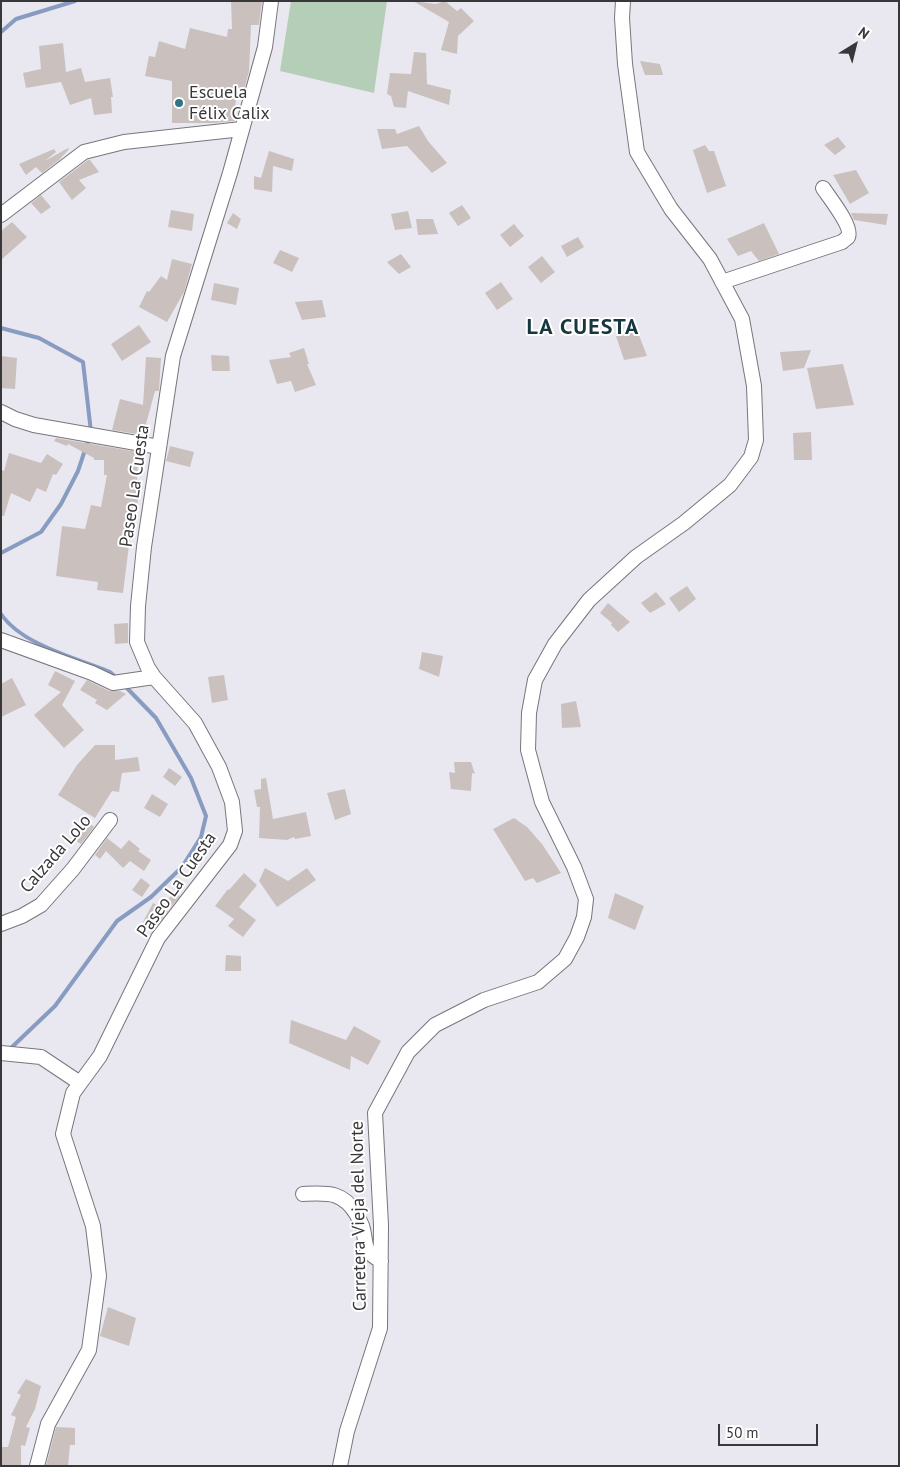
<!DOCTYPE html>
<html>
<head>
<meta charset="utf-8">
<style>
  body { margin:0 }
  #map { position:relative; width:900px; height:1467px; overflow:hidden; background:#e9e7ef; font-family:"PT Sans",sans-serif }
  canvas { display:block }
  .frame { position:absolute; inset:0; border:2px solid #38373a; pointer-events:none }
  .north { position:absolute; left:830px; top:20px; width:50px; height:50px; -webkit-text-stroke:4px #fff; paint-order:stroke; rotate:36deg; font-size:14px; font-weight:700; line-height:20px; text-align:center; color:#38373a }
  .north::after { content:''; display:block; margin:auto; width:18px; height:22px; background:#38373a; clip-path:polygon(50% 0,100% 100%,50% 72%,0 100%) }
  .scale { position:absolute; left:718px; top:1424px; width:100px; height:22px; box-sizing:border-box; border:2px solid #38373a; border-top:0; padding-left:6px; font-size:15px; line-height:18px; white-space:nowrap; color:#38373a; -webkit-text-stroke:4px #fff; paint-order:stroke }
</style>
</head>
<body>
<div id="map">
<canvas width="900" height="1467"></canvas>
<div class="frame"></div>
<div class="north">N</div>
<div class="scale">50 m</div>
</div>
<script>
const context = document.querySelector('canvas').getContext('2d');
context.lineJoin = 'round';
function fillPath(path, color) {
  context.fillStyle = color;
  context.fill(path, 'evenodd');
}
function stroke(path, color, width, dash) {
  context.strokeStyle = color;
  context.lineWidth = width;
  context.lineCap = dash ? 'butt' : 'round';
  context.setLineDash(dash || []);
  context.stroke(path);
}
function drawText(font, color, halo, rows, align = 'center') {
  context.font = font + ' "PT Sans",sans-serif';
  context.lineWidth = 4;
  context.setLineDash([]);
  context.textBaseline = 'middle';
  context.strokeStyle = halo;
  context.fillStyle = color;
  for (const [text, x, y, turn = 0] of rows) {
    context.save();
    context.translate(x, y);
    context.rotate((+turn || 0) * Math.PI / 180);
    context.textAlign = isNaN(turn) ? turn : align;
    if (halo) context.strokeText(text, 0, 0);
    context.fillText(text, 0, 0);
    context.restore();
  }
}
const green = new Path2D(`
  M291,1H387L374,93L280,71Z`);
const stream = new Path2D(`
  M1,32L16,19L75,1
  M1,328L39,338L83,362L91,432L78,471L61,504L41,532L1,553
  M1,614C22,645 76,658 110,672L118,679
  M12,1047L55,1006L117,921L151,897L182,867L201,837L206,816L191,778L156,718L124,685`);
const building = new Path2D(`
  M231,1H262L259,25H251L249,71L243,94L236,92L235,121L213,123H172V81L145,76L149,56L155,57L159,41L185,49L190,28L227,37L228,29H232Z
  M413,1L436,4L445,1L457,11L461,8L474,21L458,36L457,54L441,50L449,22Z
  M63,43L66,72L81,68L85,82L110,78L113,97H111L112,113L94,115L91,98L70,105L61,82L26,88L23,73L41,69L39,46Z
  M414,52L426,53L427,84L451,90L449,105L408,91L406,108L394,107L391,96L387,94L390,73L411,74Z
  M640,61L660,64L663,75H645Z
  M419,126L428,141L447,163L432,173L407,146L382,149L377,129H395L397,134Z
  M838,137L846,147L835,155L824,145Z
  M705,145L709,151H714L726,186L707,193L693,150Z
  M68,148L69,149L59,160L42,173L36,167L26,175L19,164L54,149L56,152L45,161Z
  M269,151L294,159L292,171L273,166L272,192L254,189V176L261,178Z
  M88,160H90L99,172L79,180L86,188L72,200L59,182Z
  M856,170L869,193L850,204L833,175Z
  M41,195L51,207L41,214L31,203Z
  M462,205L471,218L458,226L449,213Z
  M171,210L194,214L192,231L168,227Z
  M408,211L412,228L395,230L391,214Z
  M233,213L241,219L237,229L227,223Z
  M851,213L888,214L886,225L854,220Z
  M416,219H433L438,234L418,235Z
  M12,222L27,237L1,260V231Z
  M764,223L779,254L759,261L751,251L738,256L727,239Z
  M514,224L524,236L510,247L500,235Z
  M578,237L584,247L567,257L561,246Z
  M280,250L299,258L292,272L273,263Z
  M401,254L411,267L399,274L387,262Z
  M542,256L555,272L541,283L528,267Z
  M172,259L192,264L184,292L167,322L139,307L147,291L149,292L161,276L167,280Z
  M501,282L513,299L497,310L485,293Z
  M214,283L239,288L236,305L211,300Z
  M322,300L326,317L302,320L295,302Z
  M139,325L151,342L122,361L111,344Z
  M637,330L647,356L624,360L616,336Z
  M304,348L309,364H307L316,385L295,392L291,381L277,384L269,360L291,357L289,353Z
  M811,350L804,368L783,371L780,352Z
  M211,355L229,356L230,371H212Z
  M1,356L17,358L15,389L1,388Z
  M146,357L161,358L159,391H155L143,435L112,430L120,399L143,405Z
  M843,364L854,405L816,409L807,368Z
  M811,432L812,460H794L793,433Z
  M56,438L144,453V461H138L136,498H138L135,529H131L123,593L97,590L98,582L56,576L62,526L85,529L91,505L101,507L107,475H104V460H94V458L68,444L67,446L54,441Z
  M170,446L194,452L190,467L166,461Z
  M9,453L41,463L47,454L63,464L56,475L53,474L46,492L37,488L30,502L11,493L4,516H1V470L4,471Z
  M687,586L696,599L679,612L669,598Z
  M656,592L666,604L650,613L641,603Z
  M608,603L630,622L618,632L611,625L612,623L600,613Z
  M128,623V643L115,644L114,624Z
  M422,652L443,656L439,677L419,669Z
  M55,671L75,681L62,705L84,730L64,748L34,715L61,692L48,685Z
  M224,675L228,700L212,703L208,677Z
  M12,678L26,705L1,717V684Z
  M87,680L109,691H120L126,694L107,710L95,703L97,700L80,690Z
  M576,701L581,727L562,728L561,704Z
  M95,745H115V760L138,757L140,771L122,773L119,792L112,791L95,818L58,795L77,765Z
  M454,762H471L475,774L472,773L471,791L451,789L449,772L455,773Z
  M169,768L182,777L175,786L163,777Z
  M266,778L273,819L306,812L311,836L295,839L294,837L287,840L259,838L260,807H257L254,790L261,789V779Z
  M345,789L351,814L335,820L327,793Z
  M152,794L168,804L160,817L144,808Z
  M514,818L527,827L542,844L561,873L537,883L533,878L525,881L493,829Z
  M86,820L94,827L81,844L73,839Z
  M107,838L121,849L129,840L140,849L138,851L151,860L144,871L130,861L123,868L106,851L100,859L95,855Z
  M265,868L288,881L307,868L316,880L277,907L259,881Z
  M244,873L257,885L239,907L256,920L243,937L228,926L234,919L215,906L228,889L229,890Z
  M141,878L150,885L142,897L132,890Z
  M173,892L180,896L170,908L165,905Z
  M615,893L644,906L635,930L608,918Z
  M153,903L168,911L155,928L143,922Z
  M226,955L241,956V971H225Z
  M291,1020L346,1040L354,1026L381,1041L368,1065L351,1056L350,1070L289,1043Z
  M108,1307L136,1318L129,1346L100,1336Z
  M26,1379L41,1386L35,1409L26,1427L30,1428L25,1446L21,1445V1466H1V1447H8L16,1417L11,1415L21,1395L17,1393Z
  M56,1427L75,1428V1445H70L68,1466H46Z`);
const minor = new Path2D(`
  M1,215L84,152L124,142L242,129
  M722,282L842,242C843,241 847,238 848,237C853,227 829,197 823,188
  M1,412L15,419L34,425L159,447
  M1,640L92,673L113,683L154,677
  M1,924L22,916L41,905L73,869L110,820
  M1,1053L41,1057L80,1083
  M303,1194C328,1193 343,1191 357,1215C359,1220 362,1224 363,1229C367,1247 363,1251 381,1261
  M37,1466L48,1424L89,1350L99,1276L93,1226L63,1134L73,1093L100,1056L158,938L230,845L235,831L232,802L219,767L195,723L154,677L148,668L137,642L138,606L144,547L173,356L230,173L265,47L271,1
  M340,1466L347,1431L380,1328L381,1225L375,1113L408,1052L435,1025L484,1000L538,982L565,959L577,937L584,917L586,899L574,867L542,802L528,750L529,713L535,680L555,644L589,600L636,557L684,523L730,485L751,457L756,440L754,386L742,319L710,259L671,209L637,152L625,64L622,18L623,1`);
const markers = [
  [179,103,5,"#317485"]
];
const poiNames = [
  ["Escuela",189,93],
  ["Félix Calix",189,114]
];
const streetNames = [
  ["Paseo La Cuesta",135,486,-82],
  ["Calzada Lolo",56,854,-49],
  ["Paseo La Cuesta",177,885,-55],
  ["Carretera Vieja del Norte",359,1216,-91]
];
const districtNames = [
  ["LA CUESTA",583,328]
];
fillPath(green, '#b5ceb8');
stroke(stream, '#889cc2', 4);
fillPath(building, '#cac1bf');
stroke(minor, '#78767c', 16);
stroke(minor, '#fff', 14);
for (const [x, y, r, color] of markers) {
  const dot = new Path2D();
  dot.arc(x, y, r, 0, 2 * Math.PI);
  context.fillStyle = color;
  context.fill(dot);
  stroke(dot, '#fff', 2);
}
drawText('18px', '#38373a', '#fff', poiNames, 'left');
drawText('18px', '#38373a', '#fff', streetNames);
context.letterSpacing = '1px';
drawText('bold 22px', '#17373f', '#fff', districtNames);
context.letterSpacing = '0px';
</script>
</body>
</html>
